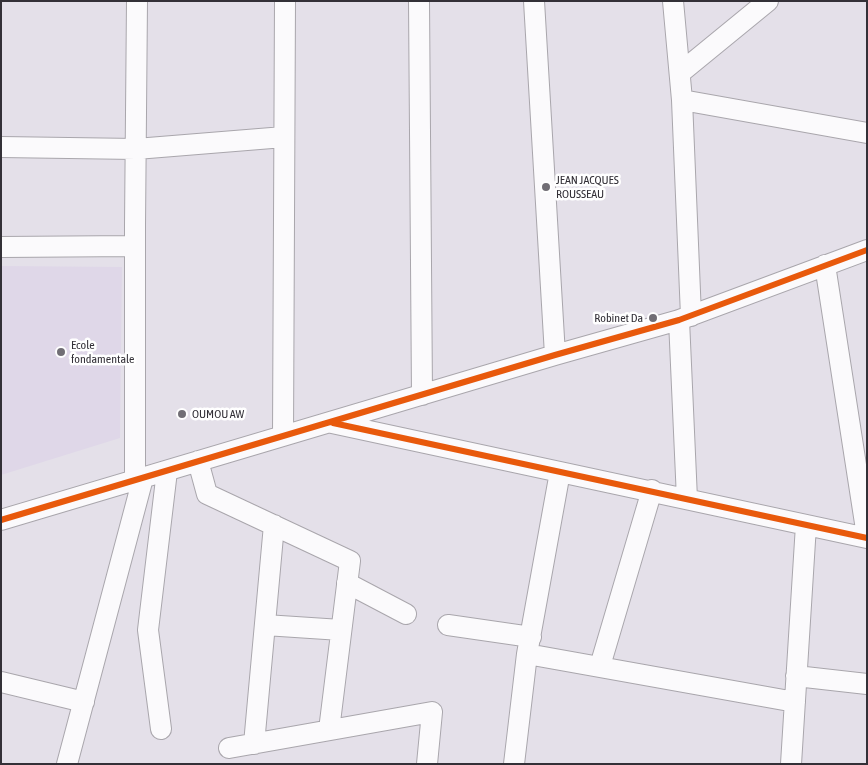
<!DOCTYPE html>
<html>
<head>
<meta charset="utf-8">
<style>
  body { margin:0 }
  #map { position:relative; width:868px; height:765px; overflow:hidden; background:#e4e0e9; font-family:"Asap Condensed",sans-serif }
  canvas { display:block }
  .frame { position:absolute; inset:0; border:2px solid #333037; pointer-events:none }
</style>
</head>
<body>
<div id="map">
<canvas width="868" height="765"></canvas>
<div class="frame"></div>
</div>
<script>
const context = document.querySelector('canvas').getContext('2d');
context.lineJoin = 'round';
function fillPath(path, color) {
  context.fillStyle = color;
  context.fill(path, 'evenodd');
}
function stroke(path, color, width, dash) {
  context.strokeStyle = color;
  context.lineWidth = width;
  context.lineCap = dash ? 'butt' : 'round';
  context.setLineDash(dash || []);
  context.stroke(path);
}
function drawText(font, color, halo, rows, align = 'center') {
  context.font = font + ' "Asap Condensed",sans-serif';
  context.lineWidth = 5;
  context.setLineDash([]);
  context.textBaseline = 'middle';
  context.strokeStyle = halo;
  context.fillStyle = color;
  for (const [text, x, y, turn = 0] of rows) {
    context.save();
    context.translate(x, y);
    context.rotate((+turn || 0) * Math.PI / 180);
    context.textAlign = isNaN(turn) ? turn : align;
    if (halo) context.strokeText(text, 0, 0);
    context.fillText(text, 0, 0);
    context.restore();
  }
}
const built = new Path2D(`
  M1,266L122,267L120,438L1,475Z`);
const street = new Path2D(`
  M419,1L422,395
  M534,1L555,355
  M673,1L682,100L691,316
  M680,73L768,1
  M682,100L867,133
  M1,147L136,149L284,137
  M1,247L135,246
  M825,265L867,536
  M679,320L687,499
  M332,423L867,538
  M283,436L285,1
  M198,461L207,494L350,561L329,730
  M135,480V225L137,1
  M1,520L555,355L679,320L867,250
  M347,583L406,614
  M265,625L341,630
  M448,625L531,637
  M527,654L795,702
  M600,666L652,490
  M796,676L867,684
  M1,682L84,702
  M161,729L148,630L167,471
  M254,744L274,525
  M229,748L432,712L427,764
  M67,764L143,478
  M514,764L527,654L560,472
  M791,764L806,525`);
const cycleway = new Path2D(`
  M333,423L867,538
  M1,520L555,355L679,320L867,250`);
const markers = [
  [546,187,5,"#716e75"],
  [653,318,5,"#716e75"],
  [61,352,5,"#716e75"],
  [182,414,5,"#716e75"]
];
const poiNames = [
  ["JEAN JACQUES",556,180],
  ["ROUSSEAU",556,194],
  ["Robinet Da",643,318,"right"],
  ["Ecole",71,345],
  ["fondamentale",71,359],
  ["OUMOU AW",192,414]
];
fillPath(built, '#dfd7e8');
stroke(street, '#a9a6ac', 22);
stroke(street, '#fbfafc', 20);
stroke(cycleway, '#e8590c', 6);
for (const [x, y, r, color] of markers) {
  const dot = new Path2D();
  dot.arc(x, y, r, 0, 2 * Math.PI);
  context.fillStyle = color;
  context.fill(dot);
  stroke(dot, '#fff', 2);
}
drawText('12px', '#333037', '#fff', poiNames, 'left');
</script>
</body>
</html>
